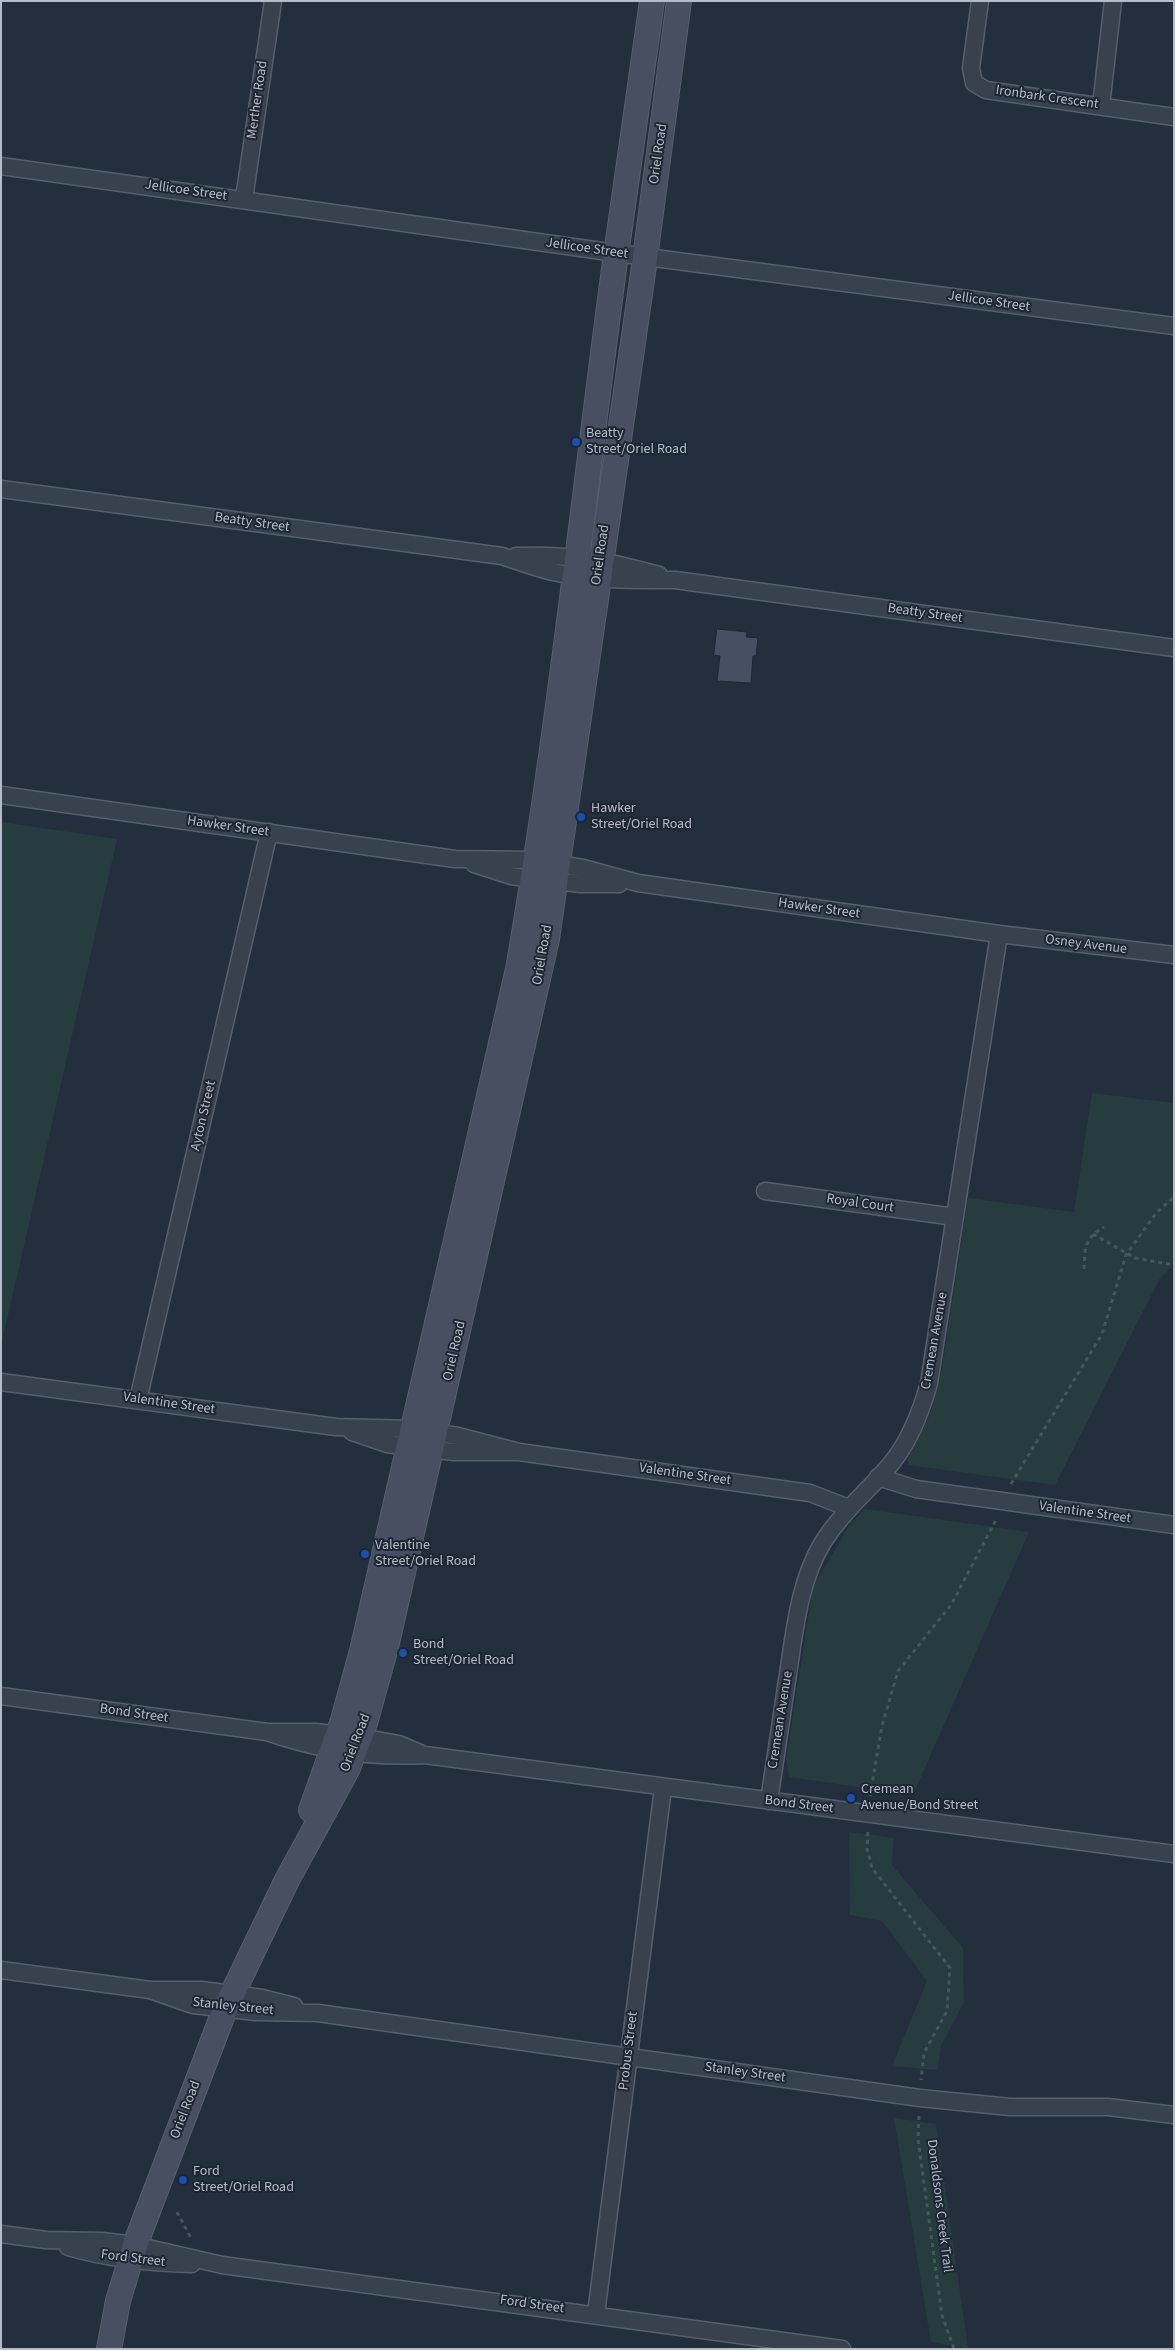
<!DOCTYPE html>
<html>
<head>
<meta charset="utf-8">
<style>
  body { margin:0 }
  #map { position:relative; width:1175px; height:2350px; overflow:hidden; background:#242f3e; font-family:"Source Sans 3",sans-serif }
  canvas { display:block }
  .frame { position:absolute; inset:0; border:2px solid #b4bcc9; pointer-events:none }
</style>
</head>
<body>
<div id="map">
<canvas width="1175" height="2350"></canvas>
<div class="frame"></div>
</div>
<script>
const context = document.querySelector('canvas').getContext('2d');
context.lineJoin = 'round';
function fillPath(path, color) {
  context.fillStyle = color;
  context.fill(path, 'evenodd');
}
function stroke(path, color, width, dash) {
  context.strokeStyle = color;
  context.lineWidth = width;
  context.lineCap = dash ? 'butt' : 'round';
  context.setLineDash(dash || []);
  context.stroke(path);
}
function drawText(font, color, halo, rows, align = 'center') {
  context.font = font + ' "Source Sans 3",sans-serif';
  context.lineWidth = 4;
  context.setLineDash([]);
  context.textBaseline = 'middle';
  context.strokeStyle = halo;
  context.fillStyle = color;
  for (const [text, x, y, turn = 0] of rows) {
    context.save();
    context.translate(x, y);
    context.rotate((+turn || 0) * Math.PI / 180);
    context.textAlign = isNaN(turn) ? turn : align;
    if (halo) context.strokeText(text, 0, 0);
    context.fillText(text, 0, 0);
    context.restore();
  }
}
const green = new Path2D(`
  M1,822L117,839L1,1346Z
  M1092,1093L1174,1103V1264L1160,1278L1055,1485L908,1465V1458L930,1414L942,1369L968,1198L1074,1212Z
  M865,1509L1029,1532L913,1795L789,1777L786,1761L813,1587L849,1526Z
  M849,1832L894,1838L892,1865L963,1948L964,2002L941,2046L937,2070L892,2066L927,1981L882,1921L850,1915Z
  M894,2118L936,2124L968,2348L931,2342Z`);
const building = new Path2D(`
  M717,629L747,632L746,637L758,638L756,656H753L751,683L717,681L720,656L714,655Z`);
const path = new Path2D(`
  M1093,1234L1135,1258L1174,1265
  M1084,1269C1085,1247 1084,1239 1104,1227
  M1011,1484L1102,1334L1126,1255L1156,1213L1174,1197
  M870,1796L882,1726L898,1671L951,1605L997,1518
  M868,1832L867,1849L872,1868L950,1968L947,2011L924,2053L921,2080
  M919,2116L918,2139L942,2315L954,2349
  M177,2212L192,2240`);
const minor = new Path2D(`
  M980,1L971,68L974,83L986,90L1174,117
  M1101,106L1113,1
  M1,166L616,253L1174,326
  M244,199L273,1
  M1,489L502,556C519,562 536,568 553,572C593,581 635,580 675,580L1174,648
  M516,556C571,554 605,560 659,575
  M1,795L455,859L536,860
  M474,864L511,876L533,879
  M558,864L583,868L638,883L999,934L1174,955
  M556,881L581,884H619
  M765,1191L955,1217
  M1,1382L336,1427L413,1429L458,1436L519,1452
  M138,1400L269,832
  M352,1432L387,1444L409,1447L454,1452H519L810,1493L849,1508
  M878,1477L916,1489L1174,1525
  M1,1696L267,1732H315L360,1737L399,1744L420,1753
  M267,1732C318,1750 371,1758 425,1755L1174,1854
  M769,1801C775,1759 782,1716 788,1674C795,1629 799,1582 823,1542C843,1511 867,1492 890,1465C910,1441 921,1412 929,1383L999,934
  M1,1970L150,1990H201L232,1994L262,1998L294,2006
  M150,1990L193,2005L256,2012L318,2013L920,2098L1010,2107H1108L1174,2115
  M1,2234L46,2240L102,2241L135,2245L222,2265L842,2349
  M68,2247C109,2259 149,2263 192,2264
  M596,2314L663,1788`);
const secondary = new Path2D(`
  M311,1810L343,1720L362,1651L518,969C558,737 583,502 614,269C626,179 639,90 652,1
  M109,2349L118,2301L135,2245L225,2009L287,1880L348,1768L365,1723L386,1647L547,939L643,273L679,1`);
const markers = [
  [576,442,5,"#1a4fb4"],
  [581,817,5,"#1a4fb4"],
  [365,1554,5,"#1a4fb4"],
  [403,1653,5,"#1a4fb4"],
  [851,1798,5,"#1a4fb4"],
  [183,2180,5,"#1a4fb4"]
];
const streetNames = [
  ["Ironbark Crescent",1047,98,8],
  ["Merther Road",258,100,-82],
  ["Oriel Road",659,154,-82],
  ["Jellicoe Street",186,191,8],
  ["Jellicoe Street",587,249,8],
  ["Jellicoe Street",989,302,8],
  ["Beatty Street",252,523,8],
  ["Oriel Road",601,555,-82],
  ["Beatty Street",925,614,8],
  ["Hawker Street",228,827,8],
  ["Hawker Street",819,909,8],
  ["Osney Avenue",1086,945,7],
  ["Oriel Road",543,955,-80],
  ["Ayton Street",204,1116,-77],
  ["Royal Court",860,1204,8],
  ["Cremean Avenue",935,1341,-80],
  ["Oriel Road",455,1351,-77],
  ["Valentine Street",169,1404,8],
  ["Valentine Street",685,1475,8],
  ["Valentine Street",1085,1513,8],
  ["Bond Street",134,1714,8],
  ["Cremean Avenue",781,1720,-81],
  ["Oriel Road",356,1743,-69],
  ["Bond Street",799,1805,7],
  ["Stanley Street",233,2007,6],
  ["Probus Street",629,2051,-83],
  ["Stanley Street",745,2073,8],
  ["Oriel Road",186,2110,-69],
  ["Donaldsons Creek Trail",939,2206,83],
  ["Ford Street",133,2259,7],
  ["Ford Street",532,2305,8]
];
const poiNames = [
  ["Beatty",586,434],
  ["Street/Oriel Road",586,450],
  ["Hawker",591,809],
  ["Street/Oriel Road",591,825],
  ["Valentine",375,1546],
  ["Street/Oriel Road",375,1562],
  ["Bond",413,1645],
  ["Street/Oriel Road",413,1661],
  ["Cremean",861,1790],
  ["Avenue/Bond Street",861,1806],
  ["Ford",193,2172],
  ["Street/Oriel Road",193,2188]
];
fillPath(green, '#263c3f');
fillPath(building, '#455162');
stroke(building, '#1f2835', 1);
stroke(minor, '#565f6c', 19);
stroke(secondary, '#565f6c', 26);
stroke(path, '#44595c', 3, [4, 4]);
stroke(minor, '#38414e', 16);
stroke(secondary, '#465061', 24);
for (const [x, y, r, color] of markers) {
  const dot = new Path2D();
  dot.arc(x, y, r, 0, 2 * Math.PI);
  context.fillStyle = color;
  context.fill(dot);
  stroke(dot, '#1d2633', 2);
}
drawText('14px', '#b4bcc9', '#1d2633', streetNames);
drawText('14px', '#b4bcc9', '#1d2633', poiNames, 'left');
</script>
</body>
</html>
